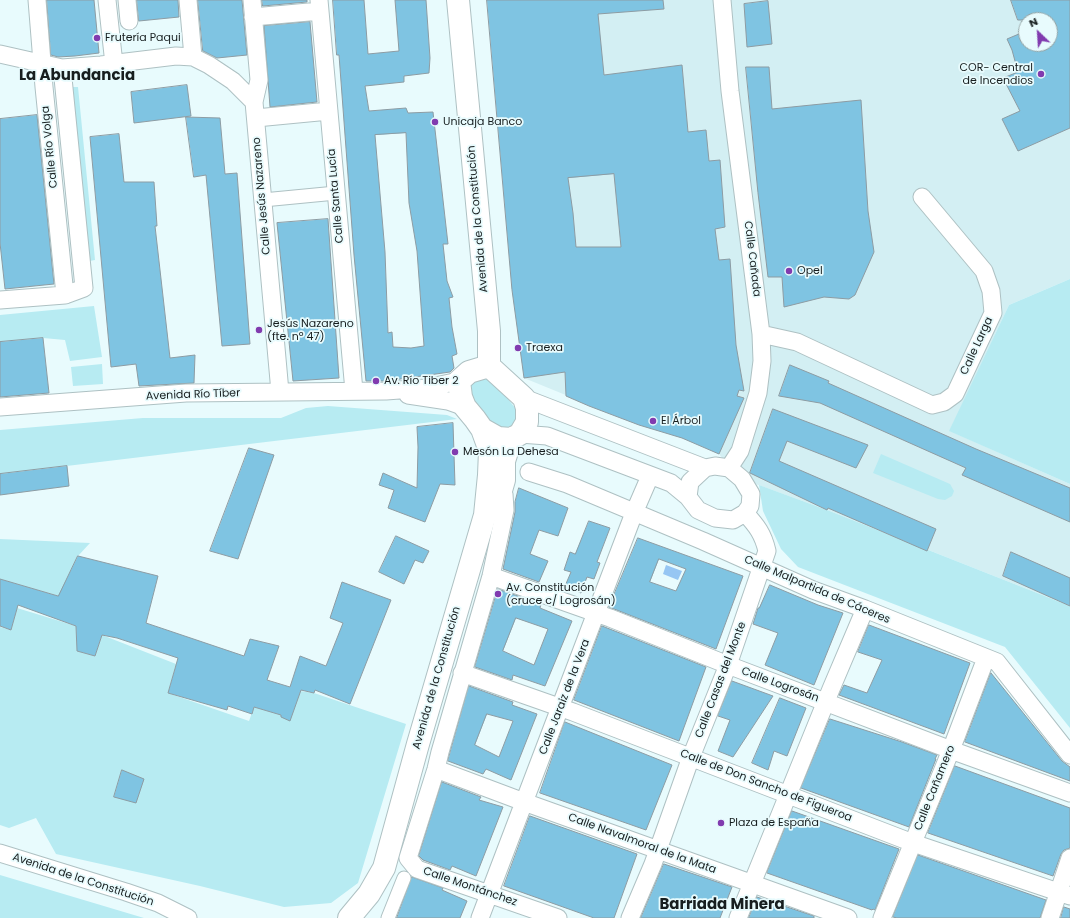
<!DOCTYPE html>
<html>
<head>
<meta charset="utf-8">
<style>
  body { margin:0 }
  #map { position:relative; width:1070px; height:918px; overflow:hidden; background:#e8fbfd; font-family:Poppins,sans-serif }
  canvas { display:block }
  .north { position:absolute; left:1018px; top:12px; width:40px; height:40px; box-sizing:border-box; background:#e8fbfd; border:1px solid #94a3a4; border-radius:50%; rotate:335deg; font-size:11px; font-weight:700; line-height:16px; text-align:center; color:#171e1f }
  .north::after { content:''; display:block; margin:auto; width:14px; height:18px; background:#813baf; clip-path:polygon(50% 0,100% 100%,50% 72%,0 100%) }
</style>
</head>
<body>
<div id="map">
<canvas width="1070" height="918"></canvas>
<div class="north">N</div>
</div>
<script>
const context = document.querySelector('canvas').getContext('2d');
context.lineJoin = 'round';
function fillPath(path, color) {
  context.fillStyle = color;
  context.fill(path, 'evenodd');
}
function stroke(path, color, width, dash) {
  context.strokeStyle = color;
  context.lineWidth = width;
  context.lineCap = dash ? 'butt' : 'round';
  context.setLineDash(dash || []);
  context.stroke(path);
}
function drawText(font, color, halo, rows, align = 'center') {
  context.font = font + ' Poppins,sans-serif';
  context.lineWidth = 3.5;
  context.setLineDash([]);
  context.textBaseline = 'middle';
  context.strokeStyle = halo;
  context.fillStyle = color;
  for (const [text, x, y, turn = 0] of rows) {
    context.save();
    context.translate(x, y);
    context.rotate((+turn || 0) * Math.PI / 180);
    context.textAlign = isNaN(turn) ? turn : align;
    if (halo) context.strokeText(text, 0, 0);
    context.fillText(text, 0, 0);
    context.restore();
  }
}
const built = new Path2D(`
  M487,0H1070V279L1009,305L950,431L1070,484V606L827,510L742,479L716,451L682,438L639,425L524,378L512,290ZM1026,20H1050V44H1026Z`);
const green = new Path2D(`
  M68,87H78L95,260L84,262Z
  M1070,279V484L949,431L1009,305Z
  M94,306L102,357L70,361L65,340L43,338L0,342V315Z
  M102,364L103,384L73,386L71,367Z
  M485,377L496,384L520,414L516,423L503,430L491,423L468,396L472,382Z
  M328,406L447,415L457,419L0,474V430L143,418H281L306,408Z
  M881,454L950,484L954,491L952,496L945,500L938,499L873,473Z
  M759,485L827,510L1070,606V728L1005,647L798,567L781,549L763,511Z
  M0,539L90,543L78,556L64,585L62,597L0,579Z
  M17,608L76,626L77,651L95,656L102,635L176,664L168,693L249,721L254,707L291,717L300,691L314,693L406,724L358,883L331,903L284,907L200,886L56,854L36,818L9,828L0,825V627L11,630Z
  M0,875L144,918H0Z`);
const water = new Path2D(`
  M666,565L682,571L678,580L663,574Z`);
const building = new Path2D(`
  M47,0H94L99,53L75,56L58,57L51,55Z
  M137,0H178L179,17L139,21Z
  M198,0H242L247,55L217,58L203,51Z
  M262,0H307V2L263,6Z
  M333,0H364L368,54L399,51L395,0H426L430,58L429,73L404,76V82L365,86L369,111L406,108L408,113L433,112L448,244H443L447,281L453,297L449,298L452,327L457,354L452,356L454,368L450,372L386,381H366L354,255L339,55H337ZM406,133L409,203L417,251L424,346L411,348L393,347L392,332L388,333L385,252L375,135Z
  M487,0H663L664,9L598,14L604,75L682,65L688,132L706,130L709,161L720,160L725,227L715,229L719,260L730,259L736,345L744,391L739,390L737,396L744,398L719,454L682,438L639,425L589,406L566,396L565,372L524,378L512,290ZM614,174L621,247H576L573,213L568,178Z
  M1011,0H1070V128L1018,151L1002,119L1020,111L1003,78L1018,72L1012,50L1007,39L1026,31V44H1050V20H1018Z
  M768,1L772,44L747,47L744,4Z
  M310,22L317,102L270,107L264,26Z
  M746,67H769L772,109L861,100L868,211L874,252L855,295L849,299L824,297L784,307L782,277H768L758,193Z
  M187,85L191,116L134,123L131,92Z
  M37,115L54,284L5,289L0,243V119Z
  M186,117L220,118L225,174L237,173L250,344L222,346L206,175L194,177Z
  M119,134L124,182H154L157,226H155L170,358L195,355L194,383L139,386L136,364L111,367L90,137Z
  M328,219L339,378L293,381L277,223Z
  M43,338L49,393L0,397V342Z
  M790,365L829,381L828,383L976,449L1070,488V522L962,475L966,468L820,403L779,396Z
  M773,409L868,445L856,468L787,441L779,461L936,529L927,551L828,508L827,510L750,473Z
  M453,423L455,485L440,484L425,522L388,508L394,490L379,485L383,473L417,488L418,447L417,427Z
  M249,448L274,455L238,559L210,551Z
  M67,466L69,486L0,495V474Z
  M519,488L568,508L558,536L539,530L530,554L548,561L539,582L503,569L515,512V502Z
  M589,521L610,528L597,562L600,563L594,579L587,577L581,593L565,586L571,572L564,570L570,552L575,554Z
  M396,536L429,551L423,563L415,560L404,584L379,572Z
  M638,538L743,576L716,649L609,607ZM659,559L686,569L676,591L650,582Z
  M1011,552L1070,578V606L1003,576Z
  M78,556L158,576L146,623L244,656L250,639L279,646L267,680L290,687L300,656L326,666L343,623L330,618L342,582L391,600L350,704L315,690L314,693L301,690L290,721L281,717V715L254,707L252,714L228,706L227,710L168,693L178,658L117,638L102,635L95,656L77,651L76,626L18,605L11,630L0,626V579L58,596Z
  M770,585L818,605L843,613L814,685L765,665L778,633L753,624L758,608H759Z
  M498,589L541,604L540,608L572,621L545,686L513,675L512,680L475,667ZM516,618L548,629L534,665L503,651Z
  M869,625L970,663L944,734L839,695L844,685L867,693L882,660L858,652Z
  M602,626L706,667L679,741L574,700Z
  M991,673L1062,761L1070,767V781L965,742Z
  M732,681L773,696L733,757L718,751L730,720L718,716Z
  M469,686L513,702L512,705L537,714L511,780L486,769L483,774L448,761ZM487,714L513,721L499,757L475,745Z
  M780,698L806,708L787,756L774,751L768,770L752,763Z
  M830,719L902,742L937,755L935,759H936L909,827L801,788Z
  M565,722L672,765L646,830L540,793Z
  M955,766L1070,808V848L1064,850L1061,854L1053,876L928,833Z
  M122,770L144,779L136,803L114,797Z
  M442,782L481,797L479,800L503,807L476,876L452,866L450,870L423,860L419,856Z
  M792,811L899,849L875,910L873,909L872,910L767,873Z
  M530,816L637,854L614,918H594L504,886Z
  M918,855L1046,900L1040,918H897L893,917Z
  M664,864L732,887L720,918H641Z
  M412,877L443,888L442,890L467,901L460,918H397Z
  M757,897L814,916V918H749Z
  M1064,907L1070,909V918H1061Z`);
const pedestrian = new Path2D(`
  M263,200L336,193
  M388,918L404,878`);
const minor = new Path2D(`
  M37,0L44,87L65,295
  M107,0L114,64
  M127,0L129,21
  M188,0L193,57
  M252,0L259,80L254,102L280,392
  M319,0L354,391
  M722,0L730,91L761,334L797,342L932,405L944,402L955,394L993,313L991,291L984,271L922,197
  M253,17L320,11
  M0,54L62,68L101,65L176,56L193,57L209,65L233,81L254,102
  M256,118L329,111
  M0,300L65,295L84,288L62,68
  M408,395L448,401L465,407
  M524,398L705,468
  M0,407L186,393L386,391L426,388L459,381
  M520,434L547,436L671,483L688,497
  M715,466L729,468L742,479L751,494L750,506L745,513L733,520L715,518L698,510L688,497L690,482L705,468Z
  M729,468L740,451L758,393L762,361L761,334
  M529,472L567,484L703,541L813,590L865,609L997,662L1070,755
  M504,494L505,510L491,576L440,752L436,769L408,858L417,869L558,918
  M491,576L610,618L728,665L951,750L1070,793
  M462,673L573,712L913,843L1070,896
  M436,769L524,802L848,918
  M0,853L126,892L158,903L188,918
  M480,918L634,513L650,476
  M630,918L653,864L691,757L728,665L767,551C763,534 757,526 745,513
  M738,918L831,689L865,609
  M882,918L951,750L986,658
  M1050,918L1070,858`);
const secondary = new Path2D(`
  M458,0L489,331V366
  M489,366L524,398L527,408V422L520,434L511,439L498,438L482,429L475,419L465,407L461,397L459,381L469,372Z
  M496,508L504,480V461L511,439
  M349,918L369,894L384,868L418,744L485,515L489,475L490,451L482,429`);
const markers = [
  [97,38,4,"#813baf"],
  [1041,74,4,"#813baf"],
  [435,122,4,"#813baf"],
  [789,271,4,"#813baf"],
  [259,330,4,"#813baf"],
  [518,348,4,"#813baf"],
  [376,381,4,"#813baf"],
  [653,421,4,"#813baf"],
  [455,452,4,"#813baf"],
  [498,594,4,"#813baf"],
  [721,823,4,"#813baf"]
];
const poiNames = [
  ["Frutería Paqui",105,38],
  ["COR- Central",1033,68,"right"],
  ["de Incendios",1033,81,"right"],
  ["Unicaja Banco",443,122],
  ["Opel",797,271],
  ["Jesús Nazareno",267,324],
  ["(fte. nº 47)",267,337],
  ["Traexa",526,348],
  ["Av. Río Tiber 2",384,381],
  ["El Árbol",661,421],
  ["Mesón La Dehesa",463,452],
  ["Av. Constitución",506,588],
  ["(cruce c/ Logrosán)",506,601],
  ["Plaza de España",729,823]
];
const streetNames = [
  ["Calle Río Volga",50,147,-96],
  ["Calle Jesús Nazareno",262,196,-95],
  ["Calle Santa Lucía",336,196,-95],
  ["Avenida de la Constitución",478,219,-95],
  ["Calle Cañada",752,259,83],
  ["Calle Larga",977,346,-65],
  ["Avenida Río Tíber",193,395,-2],
  ["Calle Malpartida de Cáceres",817,590,23],
  ["Avenida de la Constitución",437,678,-74],
  ["Calle Casas del Monte",721,680,-69],
  ["Calle Logrosán",780,685,20],
  ["Calle Jaraiz de la Vera",565,697,-69],
  ["Calle de Don Sancho de Figueroa",766,786,21],
  ["Calle Cañamero",935,788,-68],
  ["Calle Navalmoral de la Mata",642,844,20],
  ["Avenida de la Constitución",83,880,18],
  ["Calle Montánchez",470,887,19]
];
const districtNames = [
  ["La Abundancia",77,76],
  ["Barriada Minera",722,905]
];
fillPath(built, '#d3eff3');
fillPath(green, '#b7ebf2');
fillPath(water, '#96c6f3');
fillPath(building, '#7fc4e2');
stroke(building, '#8d9ca3', 1);
stroke(pedestrian, '#aec1c3', 15);
stroke(minor, '#aec1c3', 19);
stroke(secondary, '#aec1c3', 24);
stroke(pedestrian, '#fff', 13);
stroke(minor, '#fff', 17);
stroke(secondary, '#fff', 22);
for (const [x, y, r, color] of markers) {
  const dot = new Path2D();
  dot.arc(x, y, r, 0, 2 * Math.PI);
  context.fillStyle = color;
  context.fill(dot);
  stroke(dot, '#e8fbfd', 1.5);
}
drawText('11px', '#171e1f', '#e8fbfd', poiNames, 'left');
drawText('11px', '#171e1f', '#e8fbfd', streetNames);
drawText('bold 15px', '#171e1f', '#e8fbfd', districtNames);
</script>
</body>
</html>
